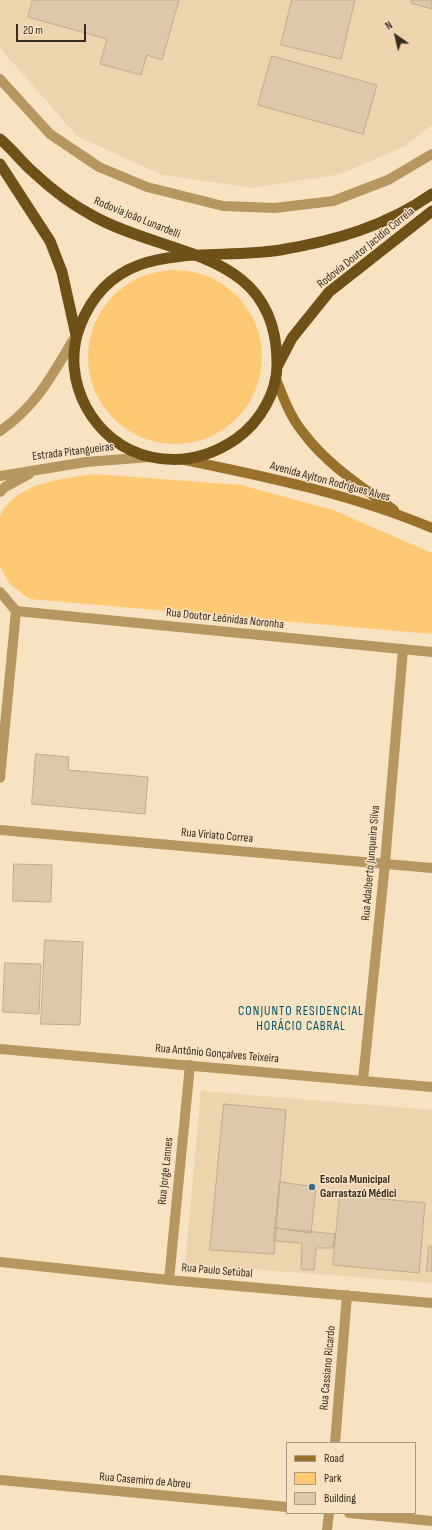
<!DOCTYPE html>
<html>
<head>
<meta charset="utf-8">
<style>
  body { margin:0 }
  #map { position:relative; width:432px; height:1530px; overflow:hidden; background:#f7e2c1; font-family:"Sofia Sans Condensed",sans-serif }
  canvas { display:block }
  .legend { position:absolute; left:286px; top:1442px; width:130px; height:72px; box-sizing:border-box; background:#f7e2c1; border:1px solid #a99981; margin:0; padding:5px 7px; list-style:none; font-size:12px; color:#352c20 }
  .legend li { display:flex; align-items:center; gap:8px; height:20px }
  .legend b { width:20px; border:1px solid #a99981 }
  .north { position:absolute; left:376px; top:16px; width:40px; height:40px; -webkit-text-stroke:3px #f7e2c1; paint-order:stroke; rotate:326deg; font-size:11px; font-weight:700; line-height:16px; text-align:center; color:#352c20 }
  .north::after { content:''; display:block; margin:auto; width:14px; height:18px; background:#352c20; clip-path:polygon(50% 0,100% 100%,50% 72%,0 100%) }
  .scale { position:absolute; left:16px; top:24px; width:70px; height:18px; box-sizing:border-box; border:2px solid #352c20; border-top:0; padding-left:5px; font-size:12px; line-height:14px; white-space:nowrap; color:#352c20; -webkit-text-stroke:3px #f7e2c1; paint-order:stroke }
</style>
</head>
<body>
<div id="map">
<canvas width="432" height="1530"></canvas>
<ul class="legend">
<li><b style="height:5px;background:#99712b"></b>Road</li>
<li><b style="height:11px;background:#ffc973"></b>Park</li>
<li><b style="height:11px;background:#ddc8a9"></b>Building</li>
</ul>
<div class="north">N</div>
<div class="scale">20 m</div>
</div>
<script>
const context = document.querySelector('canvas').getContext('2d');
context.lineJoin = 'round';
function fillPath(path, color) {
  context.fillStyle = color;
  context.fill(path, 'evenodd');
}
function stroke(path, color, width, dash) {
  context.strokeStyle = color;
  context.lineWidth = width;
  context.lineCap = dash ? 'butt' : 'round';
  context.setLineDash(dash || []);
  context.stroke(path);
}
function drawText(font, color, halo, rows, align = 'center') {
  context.font = font + ' "Sofia Sans Condensed",sans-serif';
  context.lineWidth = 3;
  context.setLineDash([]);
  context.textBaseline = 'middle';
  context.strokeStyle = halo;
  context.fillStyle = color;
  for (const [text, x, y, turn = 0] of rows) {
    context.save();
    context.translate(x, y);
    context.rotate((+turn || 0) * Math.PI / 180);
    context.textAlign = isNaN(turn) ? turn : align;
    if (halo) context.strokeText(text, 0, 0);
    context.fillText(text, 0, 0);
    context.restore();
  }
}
const built = new Path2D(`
  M0,0H432V125L405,146L341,174L253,188L162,175L77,136L0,48Z
  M201,1091L432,1110V1283L185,1264Z`);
const green = new Path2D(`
  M88 357a87 87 0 1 1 174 0a87 87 0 1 1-174 0Z
  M94,474L241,485L333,510L432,553V634L29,599L9,583L0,566V516C16,482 62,479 94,474Z`);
const building = new Path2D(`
  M33,0H179L162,60L147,55L141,75L100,64L107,39L28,17Z
  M292,0H355L341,59L281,45Z
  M412,0H432V9L411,3Z
  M272,56L377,85L363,134L258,105Z
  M36,754L69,757L68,770L148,777L145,814L32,804Z
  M14,864L52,865L51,902L13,901Z
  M45,940L83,942L80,1025L41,1024Z
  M5,963L41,964L39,1014L3,1012Z
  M224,1104L286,1110L274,1254L210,1250Z
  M280,1182L316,1187L311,1233L275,1228Z
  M340,1195L425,1203L419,1273L333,1265Z
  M275,1228L335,1234L333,1248H316L314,1270L301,1269L302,1243L274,1241Z
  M429,1246H432V1271H427Z`);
const minor = new Path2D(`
  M16,611L432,652
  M0,830L432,868
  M0,1049L432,1087
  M363,1080L385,863L403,649
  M0,1262L169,1280L432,1303
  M169,1280L190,1065
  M335,1443L347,1295
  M0,1480L287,1507
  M349,1513L432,1521
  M327,1530L329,1513`);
const tertiary = new Path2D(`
  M0,79L50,134L99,167L147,187L223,206L275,208L333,201L388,180L432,154
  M0,431C37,406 54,372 76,335
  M0,476L86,462L150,457
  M0,492L5,487L29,474
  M0,592L16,611L0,778`);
const secondary = new Path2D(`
  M276,379C283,397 290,416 302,431C326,464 362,487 394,510
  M185,460C268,477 354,495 432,528`);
const trunk = new Path2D(`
  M0,139C12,149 21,161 32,171C51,189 72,205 95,217C171,258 276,250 277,362C278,392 260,422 236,439C211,456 182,464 151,457C94,445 59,380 80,326C115,235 204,262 280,250C334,241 387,226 432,194
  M0,164L50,241L62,272L76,335
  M278,365L292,338L329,292L432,211`);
const markers = [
  [312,1187,4,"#346f87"]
];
const streetNames = [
  ["Rodovia João Lunardelli",137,218,22],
  ["Rodovia Doutor Jacídio Correia",366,248,-39],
  ["Estrada Pitangueiras",73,452,-7],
  ["Avenida Aylton Rodrigues Alves",330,482,15],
  ["Rua Doutor Leônidas Noronha",225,619,6],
  ["Rua Viriato Correa",217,836,5],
  ["Rua Adalberto Junqueira Silva",371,863,-85],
  ["Rua Antônio Gonçalves Teixeira",217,1054,5],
  ["Rua Jorge Lannes",166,1171,-84],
  ["Rua Paulo Setúbal",217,1271,5],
  ["Rua Cassiano Ricardo",328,1368,-85],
  ["Rua Casemiro de Abreu",145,1481,5]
];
const poiNames = [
  ["Escola Municipal",320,1180],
  ["Garrastazú Médici",320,1194]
];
const neighbourhoodNames = [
  ["CONJUNTO RESIDENCIAL",301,1012],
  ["HORÁCIO CABRAL",301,1027]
];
fillPath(built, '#eed4ad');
fillPath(green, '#ffc973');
fillPath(building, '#ddc8a9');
stroke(building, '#c0ab8d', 1);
stroke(minor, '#b89660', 10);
stroke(tertiary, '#b89660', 10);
stroke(secondary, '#99712b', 10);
stroke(trunk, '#6f5016', 11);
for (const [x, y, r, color] of markers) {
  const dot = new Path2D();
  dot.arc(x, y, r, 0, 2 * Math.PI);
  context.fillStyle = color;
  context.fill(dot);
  stroke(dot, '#f7e2c1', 1.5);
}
drawText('12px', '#352c20', '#f7e2c1', streetNames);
drawText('bold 12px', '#352c20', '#f7e2c1', poiNames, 'left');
context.letterSpacing = '1px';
drawText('13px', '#01536d', '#f7e2c1', neighbourhoodNames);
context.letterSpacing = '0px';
</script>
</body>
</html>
